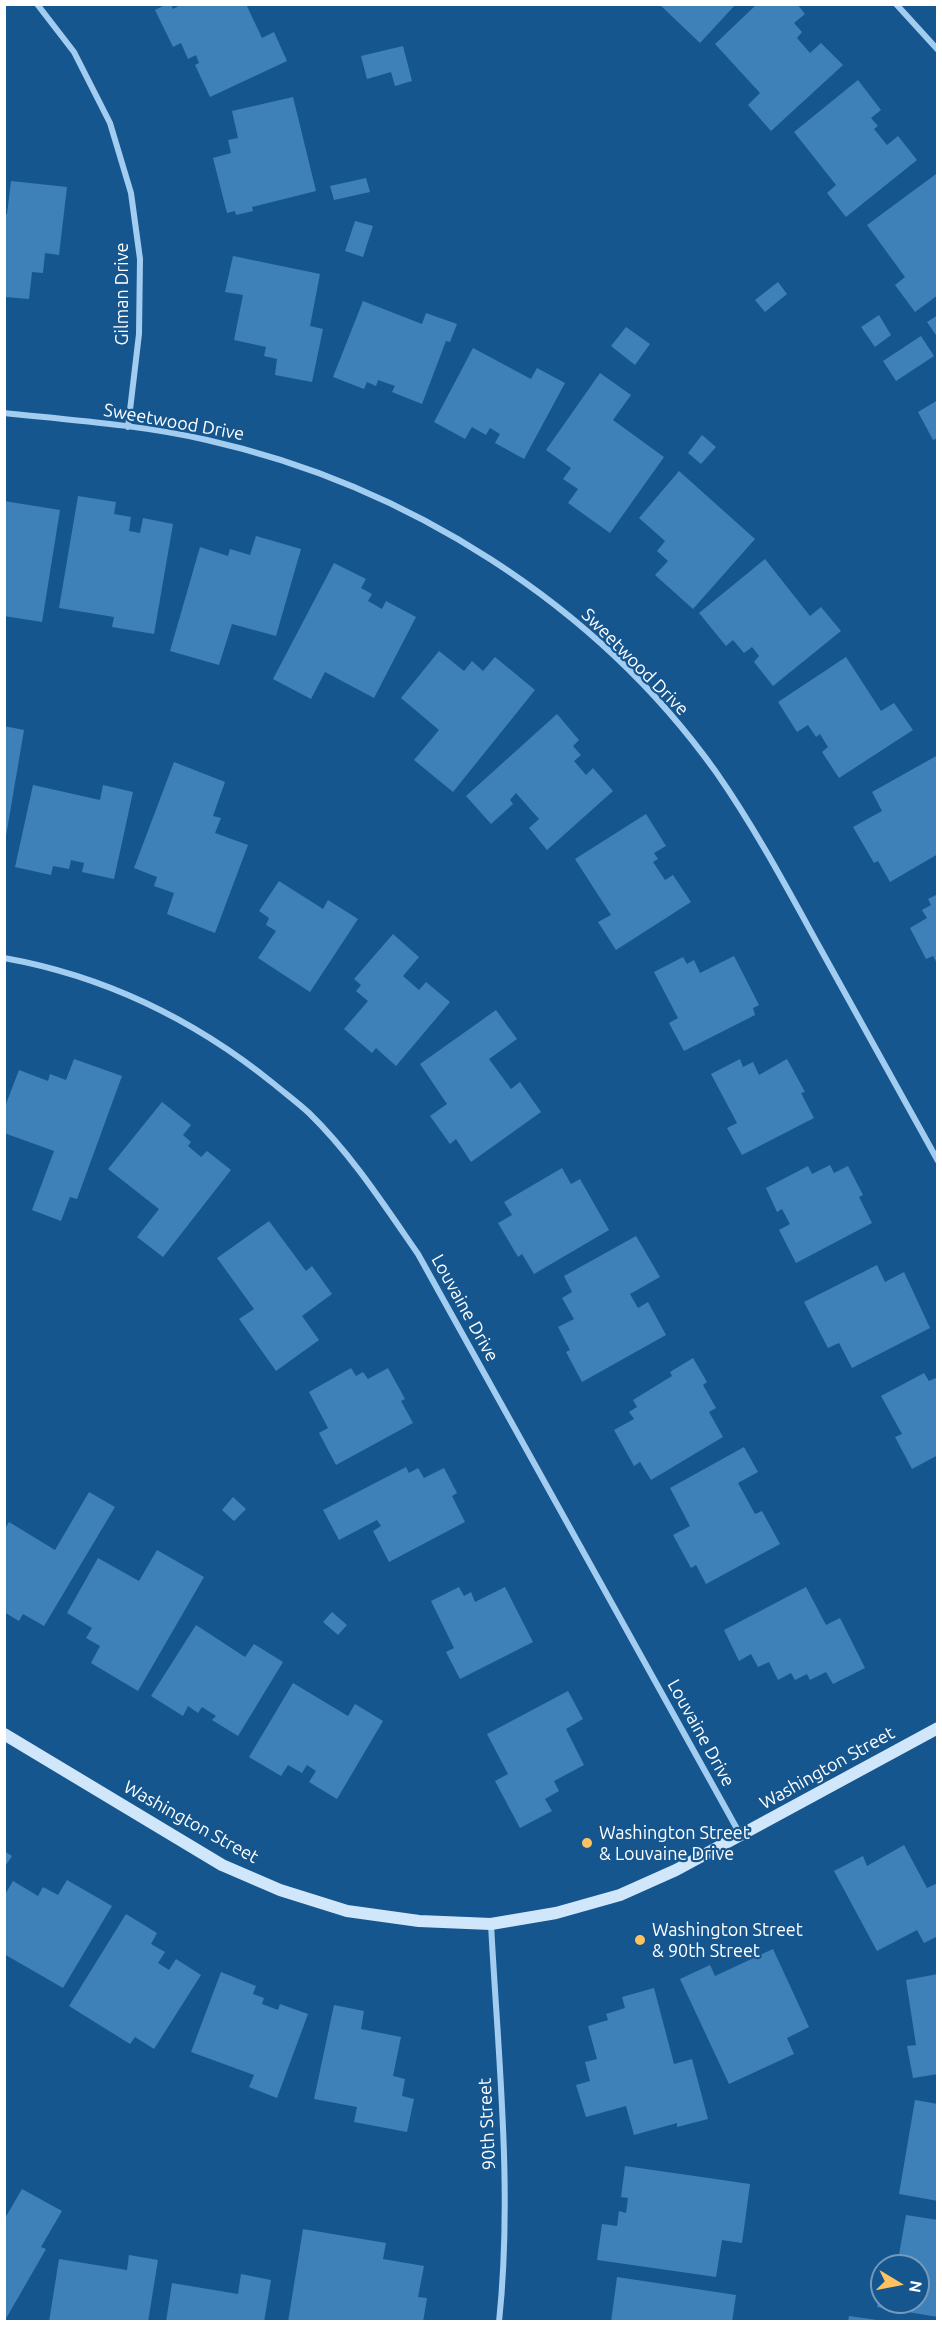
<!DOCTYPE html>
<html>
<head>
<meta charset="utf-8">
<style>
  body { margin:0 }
  #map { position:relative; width:942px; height:2326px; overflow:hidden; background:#16568f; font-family:Ubuntu,sans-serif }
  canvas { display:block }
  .frame { position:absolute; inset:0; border:6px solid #fff; pointer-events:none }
  .north { position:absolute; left:870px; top:2254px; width:60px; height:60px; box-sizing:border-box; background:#16568f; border:2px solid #739abc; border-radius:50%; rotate:100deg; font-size:16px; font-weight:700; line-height:24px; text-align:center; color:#fff }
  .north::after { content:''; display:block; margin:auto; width:21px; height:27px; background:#ffc261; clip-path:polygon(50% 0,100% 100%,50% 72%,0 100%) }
</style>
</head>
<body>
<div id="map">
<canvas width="942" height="2326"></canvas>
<div class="frame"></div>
<div class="north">N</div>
</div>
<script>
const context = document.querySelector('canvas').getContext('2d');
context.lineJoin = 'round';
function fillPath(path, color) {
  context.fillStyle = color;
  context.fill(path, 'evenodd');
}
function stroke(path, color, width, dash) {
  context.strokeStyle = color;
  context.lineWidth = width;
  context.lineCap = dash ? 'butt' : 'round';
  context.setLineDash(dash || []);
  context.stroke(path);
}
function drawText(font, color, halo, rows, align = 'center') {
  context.font = font + ' Ubuntu,sans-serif';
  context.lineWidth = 4.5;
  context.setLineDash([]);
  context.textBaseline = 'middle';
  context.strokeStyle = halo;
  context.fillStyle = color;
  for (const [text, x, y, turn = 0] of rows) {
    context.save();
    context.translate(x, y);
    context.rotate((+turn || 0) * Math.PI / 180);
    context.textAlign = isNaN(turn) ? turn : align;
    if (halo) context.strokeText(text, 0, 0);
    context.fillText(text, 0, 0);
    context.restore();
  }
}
const building = new Path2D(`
  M167,4H171L173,9L182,4H246L262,38L274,32L287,61L210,97L195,65L199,63L196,55L188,59L181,43L173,47L155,10Z
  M659,4H736L700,43Z
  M757,4H797L805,14L794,23L802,32L797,38L810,53L821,43L843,65L771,131L748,105L760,93L715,44Z
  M403,46L412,81L395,86L391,72L367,79L361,56Z
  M858,80L881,110L871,118L878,126L874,129L887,145L898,136L917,160L846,217L827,193L836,185L794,132Z
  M293,97L316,191L252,207L253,211L236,215L235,211L227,213L213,158L231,153L228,140L238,138L232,111Z
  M936,174L938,177V295L915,312L895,285L905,277L867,225Z
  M366,178L370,192L334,200L330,186Z
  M11,181L67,187L59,255L45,253L43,273L32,272L29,299L5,297V214H7Z
  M355,221L373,226L363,257L345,251Z
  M233,256L320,274L310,326L323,329L312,382L275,375L277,359L264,356L266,347L234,340L243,295L225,292Z
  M778,282L787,294L765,312L755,300Z
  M363,301L422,324L426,313L457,324L450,342L446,341L422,404L392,392L395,386L378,380L376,386L367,382L364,389L333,377Z
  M879,315L891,335L875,347L861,327Z
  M938,315V338L927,322Z
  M626,327L650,344L635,365L611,346Z
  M921,336L934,356L896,381L883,361Z
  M473,348L531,379L537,368L565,383L524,459L495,443L500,434L490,428L486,435L472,427L465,439L434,422Z
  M600,373L631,395L613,420L664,457L610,533L568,503L578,489L563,479L571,468L546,450Z
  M938,400V438L933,440L918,412Z
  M702,435L716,447L701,464L688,453Z
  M679,471L755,539L693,609L655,575L668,561L657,551L665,541L639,518Z
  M78,496L116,502L114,514L131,517L129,531L140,533L143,518L173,524L154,634L112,627L114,617L59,608Z
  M4,501L60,510L42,622L4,616Z
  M256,536L301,549L276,636L232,624L219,665L170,651L200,547L228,556L230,549L250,555Z
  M765,559L810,616L821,607L841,631L773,686L754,662L759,656L752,647L744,653L733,640L726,646L699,613Z
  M334,563L366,579L361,588L372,594L368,601L382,609L386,601L416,617L374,698L325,672L311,699L273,679Z
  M439,651L464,671L472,661L483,671L495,657L535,690L453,792L414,760L439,730L401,698Z
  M846,657L881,711L894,703L913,730L839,778L822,752L828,747L820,734L816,737L808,725L797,732L778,702Z
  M557,714L579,740L573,746L581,755L574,761L586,775L593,768L613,791L547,850L529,828L539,819L516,793L510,800L513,804L491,824L466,796Z
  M4,726L24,730L6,836H4Z
  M938,755V854L890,882L878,861L874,863L853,827L882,811L872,792Z
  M174,762L225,782L213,816L221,818L215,833L248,845L215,933L167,914L174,893L154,886L157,877L134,868Z
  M33,785L100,800L103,785L133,792L114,879L82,872L84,863L71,860L69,869L53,866L51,875L15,867Z
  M646,814L666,846L654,853L658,859L653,862L665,880L673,875L691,902L616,950L598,922L611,915L575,859Z
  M279,881L323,909L328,900L358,919L310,992L258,958L276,931L266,925L269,918L259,911Z
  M938,894V965L933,956L926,959L910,928L927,918L922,910L931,905L928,899Z
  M393,934L419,957L403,976L419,990L426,982L450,1002L396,1066L376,1048L372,1053L344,1029L368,1001L356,991L361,985L354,979Z
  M734,956L759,1005L753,1008L755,1015L684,1051L669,1023L678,1018L654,972L683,957L687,964L694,960L700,973Z
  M496,1010L517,1039L489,1059L511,1089L520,1082L541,1112L471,1162L456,1139L450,1144L430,1116L447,1104L420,1064Z
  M74,1059L122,1076L77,1199L70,1197L61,1221L32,1210L54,1151L4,1133V1109L19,1070L48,1081L50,1074L66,1080Z
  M740,1059L743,1067L753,1062L759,1075L787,1059L805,1092L801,1093L814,1118L742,1155L727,1128L737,1123L711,1074Z
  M162,1102L191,1125L183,1135L191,1142L188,1146L201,1157L207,1151L231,1170L163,1257L137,1237L159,1209L108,1169Z
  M830,1165L834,1173L848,1166L863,1195L859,1197L872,1223L796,1263L779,1230L790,1224L782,1209L777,1212L766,1188L808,1166L812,1174Z
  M562,1168L571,1184L580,1179L609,1230L534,1274L522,1254L518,1257L498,1223L512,1215L504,1202Z
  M269,1221L306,1271L312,1266L332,1294L302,1316L319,1340L276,1371L239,1319L254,1309L217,1258Z
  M636,1236L660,1277L630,1294L638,1308L648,1302L666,1335L582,1382L566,1352L570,1350L558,1327L574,1319L562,1298L572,1292L564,1276Z
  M877,1265L885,1282L904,1272L930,1328L852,1368L839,1343L828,1348L804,1302Z
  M693,1358L707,1382L703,1385L716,1408L709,1412L723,1437L651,1480L640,1462L634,1466L614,1430L634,1419L629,1412L637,1407L633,1400L672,1376L670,1372Z
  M351,1368L356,1376L363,1372L368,1379L388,1368L405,1399L401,1401L413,1423L336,1465L319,1433L328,1428L309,1392Z
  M924,1373L929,1381L938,1377V1455L912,1469L895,1437L902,1434L881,1396Z
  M744,1447L758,1472L738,1483L755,1514L762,1511L780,1544L706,1584L696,1565L691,1568L673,1535L690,1526L670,1488Z
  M406,1467L409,1473L418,1468L424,1478L444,1468L457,1493L452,1496L465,1522L389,1562L373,1531L381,1526L377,1520L339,1540L323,1510Z
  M89,1492L115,1507L44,1626L23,1614L19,1621L4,1612V1530L9,1522L55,1550Z
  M233,1497L246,1509L234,1521L222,1510Z
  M157,1550L204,1577L138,1691L91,1663L100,1646L86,1638L92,1628L67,1613L98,1558L139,1581Z
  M459,1587L464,1596L471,1592L475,1602L505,1587L533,1642L460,1679L446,1652L454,1648L431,1601Z
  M806,1587L826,1625L840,1618L865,1668L833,1684L826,1672L810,1680L807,1674L795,1680L791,1673L778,1680L769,1662L758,1667L751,1654L739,1661L724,1630Z
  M332,1612L347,1625L338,1635L323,1622Z
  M196,1625L245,1657L254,1644L283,1662L238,1736L212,1720L216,1716L202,1707L198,1713L188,1706L183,1716L151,1696Z
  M293,1683L348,1716L355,1704L383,1721L337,1799L309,1782L316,1771L307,1765L302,1773L288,1765L281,1776L249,1757Z
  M568,1691L583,1719L566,1729L584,1765L554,1781L559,1791L545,1799L552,1811L520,1828L495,1781L508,1774L487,1734Z
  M904,1845L927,1888L938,1883V1936L924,1943L917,1930L877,1951L834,1871L863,1856L867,1866Z
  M4,1851L12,1856L4,1868Z
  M67,1880L112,1906L63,1988L4,1954V1896L13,1881L38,1896L43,1887L58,1895Z
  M126,1914L157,1933L151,1944L165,1952L158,1963L169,1970L176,1959L201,1975L154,2049L135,2037L130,2044L69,2006Z
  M773,1949L809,2027L787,2038L794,2054L729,2084L680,1979L710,1965L715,1976Z
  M221,1972L256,1986L253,1994L264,1998L262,2004L278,2010L280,2004L308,2014L277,2098L249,2087L254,2075L191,2052Z
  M938,1974V2074L913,2078L907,2046L916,2045L906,1980Z
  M654,1988L674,2064L692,2059L708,2119L677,2127V2123L634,2135L626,2106L586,2117L576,2085L590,2081L585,2062L597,2059L588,2026L608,2020L606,2014L625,2008L622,1997Z
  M334,2005L364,2011L361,2029L401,2037L393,2076L405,2079L402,2096L414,2099L407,2132L354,2122L357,2107L314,2099Z
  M915,2100L938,2104V2201L899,2194Z
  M625,2166L750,2184L742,2243L722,2240L716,2277L597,2260L602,2224L617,2226L619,2211L626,2213L628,2198L621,2197Z
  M22,2189L62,2211L41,2247L46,2249L4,2322V2220Z
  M906,2215L938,2220V2317L877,2307L881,2285L882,2302H918V2266H897Z
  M303,2229L386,2243L383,2259L424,2266L418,2297L427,2298L423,2322H288Z
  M129,2255L158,2260L148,2322H49L59,2259L127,2270Z
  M241,2274L271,2280L264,2322H166L172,2283L238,2294Z
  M617,2277L736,2295L732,2322H611Z
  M849,2316L877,2320V2322H848Z`);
const street = new Path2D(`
  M37,4L74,52L110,123L131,193L140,259L139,334L128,427
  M896,4L938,50
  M4,413C72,420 141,425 207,440C407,485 596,604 716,772C755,828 787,888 820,948C859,1019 898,1090 938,1161
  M4,958C105,976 195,1020 274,1084C286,1094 298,1103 309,1113C352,1155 384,1205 418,1254L741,1836
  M491,1924C498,2056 513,2190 499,2322`);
const secondary = new Path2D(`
  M4,1734L222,1865L280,1890L347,1911L419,1921L491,1924L556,1913L620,1895L676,1870L938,1728`);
const markers = [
  [587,1843,6,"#ffc261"],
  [640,1940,6,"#ffc261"]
];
const streetNames = [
  ["Gilman Drive",122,294,-90],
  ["Sweetwood Drive",174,422,10],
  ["Sweetwood Drive",635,662,45],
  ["Louvaine Drive",465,1308,61],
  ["Louvaine Drive",701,1733,61],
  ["Washington Street",827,1768,-29],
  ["Washington Street",191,1822,29],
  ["90th Street",487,2124,-93]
];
const poiNames = [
  ["Washington Street",599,1833],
  ["& Louvaine Drive",599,1854],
  ["Washington Street",652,1930],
  ["& 90th Street",652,1951]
];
fillPath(building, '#3e80b8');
stroke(street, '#a2cdf0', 6);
stroke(secondary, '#d0e7fb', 12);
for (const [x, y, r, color] of markers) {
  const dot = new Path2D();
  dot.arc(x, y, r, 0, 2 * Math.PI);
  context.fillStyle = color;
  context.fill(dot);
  stroke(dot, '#16568f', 2);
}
drawText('18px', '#fff', '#16568f', streetNames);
drawText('18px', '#fff', '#16568f', poiNames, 'left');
</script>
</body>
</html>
